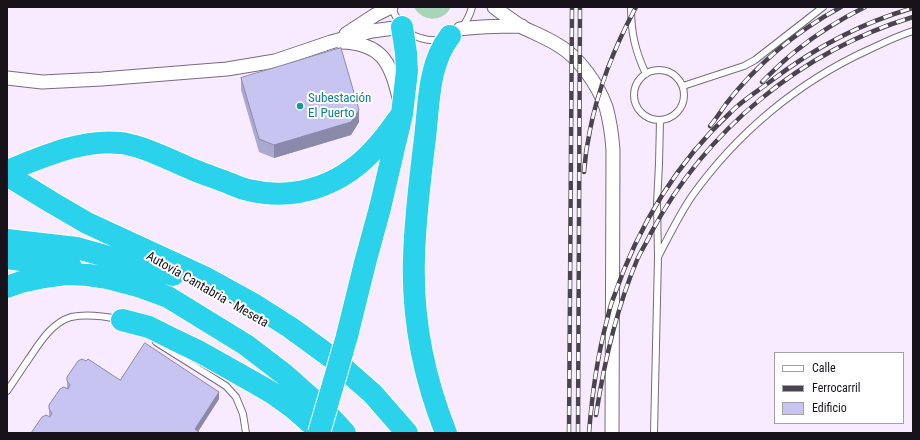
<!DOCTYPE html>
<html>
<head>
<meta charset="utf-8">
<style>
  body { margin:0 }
  #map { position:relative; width:920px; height:440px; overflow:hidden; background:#f8ebff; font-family:"Roboto Condensed",sans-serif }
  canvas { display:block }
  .frame { position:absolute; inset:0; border:8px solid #18131b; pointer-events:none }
  .legend { position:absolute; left:774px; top:352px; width:130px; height:72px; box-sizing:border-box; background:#fff; border:1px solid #a3a1a4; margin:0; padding:5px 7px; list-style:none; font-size:12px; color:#18131b }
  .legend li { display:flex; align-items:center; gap:8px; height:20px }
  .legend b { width:20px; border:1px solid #a3a1a4 }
</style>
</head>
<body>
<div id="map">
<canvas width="920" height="440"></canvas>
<div class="frame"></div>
<ul class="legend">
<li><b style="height:5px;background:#fff"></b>Calle</li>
<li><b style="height:5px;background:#4b444f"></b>Ferrocarril</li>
<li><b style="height:11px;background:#c7c4f1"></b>Edificio</li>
</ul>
</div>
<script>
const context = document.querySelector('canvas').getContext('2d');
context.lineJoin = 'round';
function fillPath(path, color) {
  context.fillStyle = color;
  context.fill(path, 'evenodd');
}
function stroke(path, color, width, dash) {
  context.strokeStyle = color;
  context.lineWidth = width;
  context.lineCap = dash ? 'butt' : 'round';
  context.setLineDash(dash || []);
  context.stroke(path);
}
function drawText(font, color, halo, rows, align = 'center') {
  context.font = font + ' "Roboto Condensed",sans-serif';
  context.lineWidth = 4;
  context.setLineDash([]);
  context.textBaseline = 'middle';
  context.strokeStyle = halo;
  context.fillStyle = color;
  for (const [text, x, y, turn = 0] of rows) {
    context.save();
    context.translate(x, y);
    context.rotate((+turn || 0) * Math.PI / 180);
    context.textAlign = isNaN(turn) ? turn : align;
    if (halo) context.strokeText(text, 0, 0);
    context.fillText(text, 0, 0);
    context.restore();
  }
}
const green = new Path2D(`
  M414,7H451C443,23 422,22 414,7Z`);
const lane = new Path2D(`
  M393,7L394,13L400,24
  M631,7C631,32 635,51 646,74
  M462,27C467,21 470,15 472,7
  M408,32C418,39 428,41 440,40
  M634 95a25 25 0 1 1 50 0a25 25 0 1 1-50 0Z
  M683,86L744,66L755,60L823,7
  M658,257C669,236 679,215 692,196C737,133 798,82 868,50C883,43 897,36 913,31
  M156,342L226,386L236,397L243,414L246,433
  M7,391C14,381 21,370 28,360C39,344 51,323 71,317C86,314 103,316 118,319
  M654,433L658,257L657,204L659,164L660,120`);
const street = new Path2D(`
  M494,7C503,14 513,21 522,27C534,33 547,38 558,45C579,57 598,85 606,107C610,121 612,136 613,150L612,433
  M460,29C481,26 501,26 522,26
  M346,34L375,15L391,7
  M341,42C381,43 391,62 399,98
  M7,78L42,82L102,79L227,69L275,61L331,42L372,31L402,27`);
const highway = new Path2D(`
  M7,171C43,157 81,139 120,143C125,143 130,145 135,146C156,152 174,162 194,170C206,175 219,179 231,184C236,186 242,189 248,190C298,202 345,184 378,145C387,136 394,124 402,114
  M7,175L51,202L87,223L204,277L255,305L291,328L332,358L373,394L407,433
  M7,240L77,248L173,275
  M7,258L71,267
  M7,287L21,282L44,277L66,274L88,275L108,278L138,286L168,297L246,345L284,374L320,406L345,433
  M122,320L149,327L173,339L200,352L255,383L274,394L292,407L322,433
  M347,336L365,263L380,208L402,114L407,71L406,53L402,27
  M446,433C424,378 412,318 414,258C415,218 420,178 425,138C429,104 428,64 450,36`);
const rail = new Path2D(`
  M762,82C773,71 784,60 797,50C818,33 841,19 865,7
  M710,126C716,119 721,111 726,104C757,64 797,31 841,7
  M584,172C585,158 587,144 590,130C598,89 616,44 636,7
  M596,415C604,363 616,310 637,260C641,251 647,242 651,233C706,130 801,51 913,17
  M569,433L572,7
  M578,433L580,7
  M589,433C592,395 597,357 607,320C609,313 610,306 613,299C637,229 676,163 731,112C743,100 758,91 771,81C814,48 861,23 913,8`);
const highwayBridge = new Path2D(`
  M319,433L347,336`);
const wall = new Path2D(`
  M241,78L359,122L351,135L274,158L259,152L241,90Z
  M67,377L120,380L219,399L198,432L49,416V405L67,388Z`);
const shadedWall = new Path2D(`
  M359,110V122L351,135L274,158V145Z
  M219,392V399L197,433L195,429Z`);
const building = new Path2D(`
  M341,48L359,110L351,122L274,145L259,139L241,78Z
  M145,343L219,392L195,429L200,433H31L42,417L46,415L50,417L52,413L49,409V405L60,389L64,387L68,389L70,385L67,381V377L78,361L82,359L86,361L88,359L120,380Z`);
const markers = [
  [300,106,4,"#0f9aa8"]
];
const cultureNames = [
  ["Subestación",308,99],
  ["El Puerto",308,114]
];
const streetNames = [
  ["Autovía Cantabria - Meseta",207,290,30]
];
fillPath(green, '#a8d4b8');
stroke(lane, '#796a80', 8);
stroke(street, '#796a80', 15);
stroke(highway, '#fff', 24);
stroke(lane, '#fff', 6);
stroke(street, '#fff', 13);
stroke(highway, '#2ad3eb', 22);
stroke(rail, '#4b444f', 4.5);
stroke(rail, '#fff', 3, [9]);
stroke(highwayBridge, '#fff', 24, []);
stroke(highwayBridge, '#2ad3eb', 22);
fillPath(wall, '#aba9cf');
fillPath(shadedWall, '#8b89a9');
fillPath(building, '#c7c4f1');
stroke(building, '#8b89a9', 1);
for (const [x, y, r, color] of markers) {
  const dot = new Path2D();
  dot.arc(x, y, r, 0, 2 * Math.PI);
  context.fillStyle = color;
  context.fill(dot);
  stroke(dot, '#fff', 1.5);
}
drawText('13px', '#0d838f', '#fff', cultureNames, 'left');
drawText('13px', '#18131b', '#fff', streetNames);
</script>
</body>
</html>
